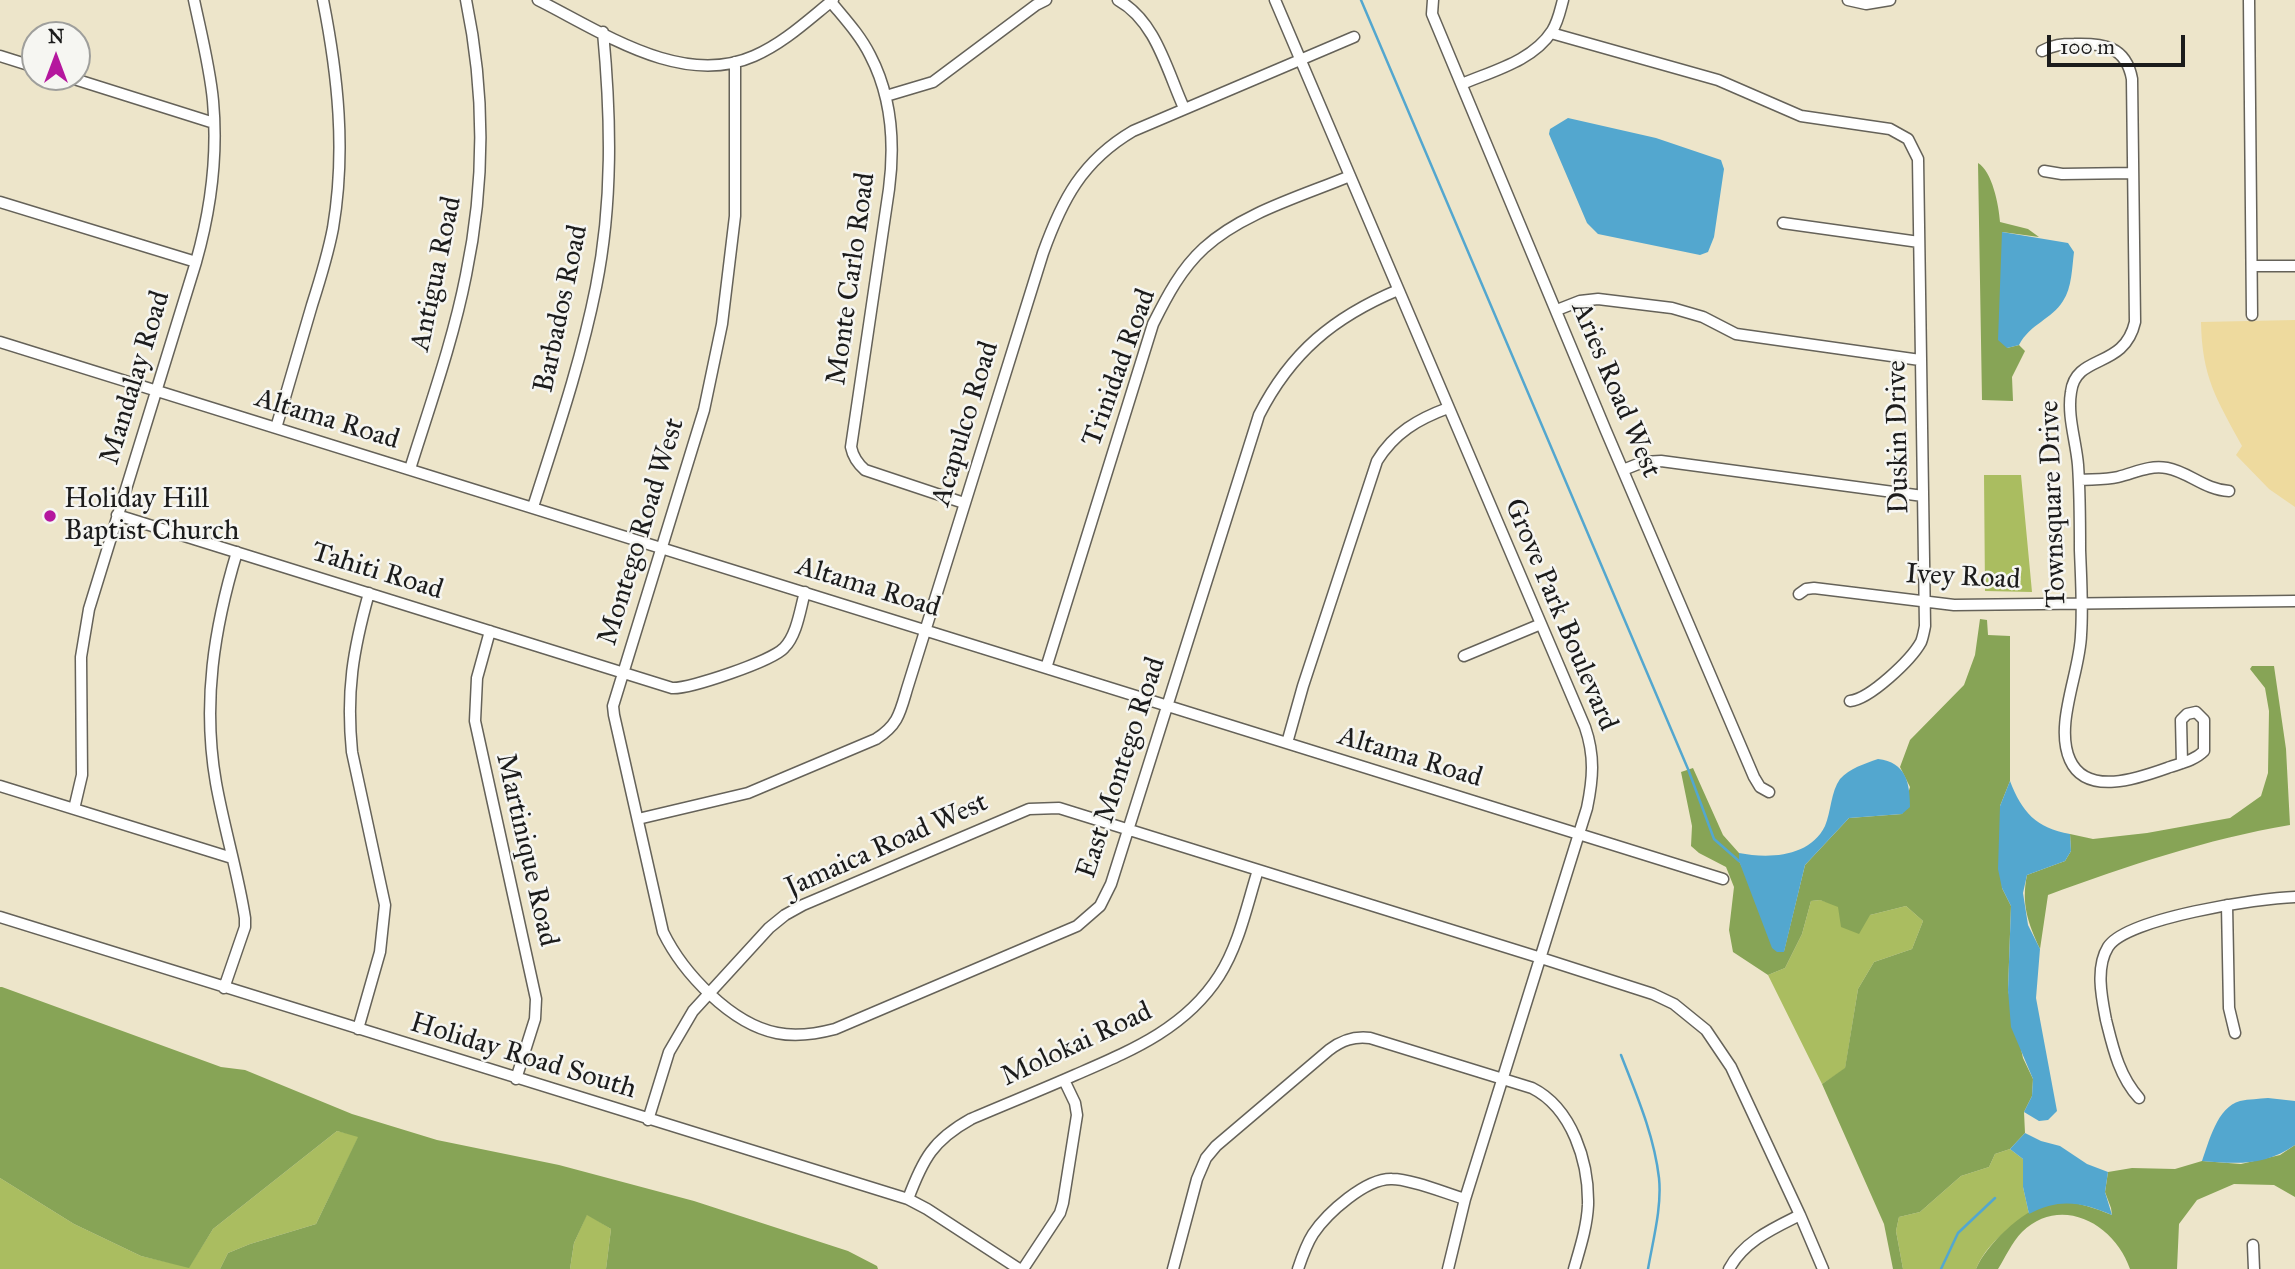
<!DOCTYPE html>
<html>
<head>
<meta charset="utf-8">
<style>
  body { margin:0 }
  #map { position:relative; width:2295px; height:1269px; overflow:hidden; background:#ede5ca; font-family:"IM FELL Great Primer",serif }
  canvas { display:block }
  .north { position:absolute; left:21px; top:21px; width:70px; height:70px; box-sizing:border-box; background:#f6f6f2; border:2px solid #9f9f9c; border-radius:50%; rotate:0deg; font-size:19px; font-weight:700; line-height:28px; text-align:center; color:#1c1c1c }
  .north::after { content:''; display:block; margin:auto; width:24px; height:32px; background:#b5179e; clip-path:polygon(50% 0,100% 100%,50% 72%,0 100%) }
  .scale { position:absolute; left:2047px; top:35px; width:138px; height:32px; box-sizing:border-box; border:4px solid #1c1c1c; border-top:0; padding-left:9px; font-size:21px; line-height:24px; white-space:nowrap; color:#1c1c1c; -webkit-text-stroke:5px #f6f6f2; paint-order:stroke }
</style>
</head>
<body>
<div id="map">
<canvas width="2295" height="1269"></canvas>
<div class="north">N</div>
<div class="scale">100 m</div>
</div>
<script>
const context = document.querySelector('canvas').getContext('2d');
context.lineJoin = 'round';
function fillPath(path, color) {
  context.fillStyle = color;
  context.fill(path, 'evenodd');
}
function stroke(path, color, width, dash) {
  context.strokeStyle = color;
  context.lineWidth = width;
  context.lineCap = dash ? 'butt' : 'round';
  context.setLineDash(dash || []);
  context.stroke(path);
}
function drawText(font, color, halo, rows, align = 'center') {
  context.font = font + ' "IM FELL Great Primer",serif';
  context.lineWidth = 5;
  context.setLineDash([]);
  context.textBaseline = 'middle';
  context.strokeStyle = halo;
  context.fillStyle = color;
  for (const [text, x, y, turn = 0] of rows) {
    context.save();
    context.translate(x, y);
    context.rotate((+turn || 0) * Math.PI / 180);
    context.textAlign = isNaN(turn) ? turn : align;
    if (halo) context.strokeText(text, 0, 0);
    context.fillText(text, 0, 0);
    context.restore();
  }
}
const green = new Path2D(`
  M1984,475H2021L2032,592L1985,591Z
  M1820,900L1870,915L1906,906L1923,921L1912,949L1874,962L1858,989L1845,1069L1822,1084L1768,975L1785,968L1802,934L1811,901Z
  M337,1131L359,1136L316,1224L250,1244L228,1253L220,1269H0V1178L74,1224L141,1256L189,1267L213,1229Z
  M2010,1149L2023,1159V1187L2029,1214C2007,1230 1987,1243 1976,1269H1903L1896,1231L1899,1217L1920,1212L1961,1176L1989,1167L1995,1154Z
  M587,1214L611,1229L606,1269H570L574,1243Z`);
const forest = new Path2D(`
  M1978,163C1992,171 1999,205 2000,222L2028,229L2039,237L2002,232L2007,348L2019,345L2025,351L2012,377L2013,401L1982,400Z
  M1980,619L1987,620L1988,635L2010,636V781L2000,806L2002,888L2011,906L2008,990L2023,1058L2033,1079L2032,1096L2024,1112L2025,1133L2010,1149L1995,1154L1989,1167L1961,1176L1920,1212L1899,1217L1896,1231L1903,1269H1893L1884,1224L1822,1084L1845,1068L1858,989L1874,962L1912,949L1923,921L1906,906L1870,915L1859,934L1841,927L1838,907L1820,900L1811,901L1802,934L1785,968L1768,975L1733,952L1729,930L1734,887L1726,867L1699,853L1691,846L1692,826L1681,772L1693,768L1723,835L1739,853V861L1784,951L1805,865L1849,818L1902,814L1910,787L1900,767L1910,740L1964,685L1975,655Z
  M2252,666H2274L2286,749L2290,825C2207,839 2127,866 2048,895L2040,949C2028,923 2021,904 2027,875L2065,861L2071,851L2070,834L2093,839L2147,833L2230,818L2261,796L2268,773L2269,711L2265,688L2250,669Z
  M2,987L221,1067L245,1070L352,1114L437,1140L559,1165L694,1201L848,1251L877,1266L878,1269H606L611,1229L587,1215L574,1243L570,1269H220L228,1253L250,1244L316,1224L358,1137L337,1131L213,1229L189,1268L141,1256L74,1224L0,1178V987Z
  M2295,1145V1197L2274,1185L2234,1184L2197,1200L2179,1224L2177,1269H2130C2115,1224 2061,1194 2022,1232C2012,1242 2005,1258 1998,1269H1976C1986,1245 2022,1211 2047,1204C2068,1198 2092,1207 2112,1215L2111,1208L2105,1192L2108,1172L2132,1168L2175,1169L2202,1161L2241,1164L2280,1155Z`);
const sand = new Path2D(`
  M2295,320V507L2269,489L2236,455L2242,446C2216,398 2202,377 2201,322Z`);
const water = new Path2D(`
  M1568,118L1656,138L1721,160L1724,169L1714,237L1708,252L1700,255L1598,234L1587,223L1549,134L1550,129Z
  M2002,232L2068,243L2074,252C2072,267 2072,288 2063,301C2052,319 2030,324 2019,345L2007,348L1998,340Z
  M1878,759C1906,762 1910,783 1910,807L1902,814L1849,818L1805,865L1784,952H1777L1772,948L1739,861V853C1769,859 1810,857 1825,826C1831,812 1831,791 1840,779C1850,768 1864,764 1878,759Z
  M2010,781C2022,812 2036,828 2070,834L2071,851L2065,861L2027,875L2023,893L2028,925L2040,949L2036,998L2057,1111L2048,1120L2039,1121L2024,1112L2032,1096L2033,1079L2011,1027L2008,990L2011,906L2002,888L1998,869L2000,806Z
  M2268,1098L2295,1101V1145C2265,1166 2237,1164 2202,1161C2209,1142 2217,1107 2240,1101C2249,1099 2259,1099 2268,1098Z
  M2025,1133L2041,1141L2060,1146L2087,1164L2108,1172L2105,1192L2112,1215C2081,1202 2059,1198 2029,1214L2023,1187V1159L2010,1149Z`);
const stream = new Path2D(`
  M1361,0L1688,769L1714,839L1739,861
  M1621,1055C1637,1096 1654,1135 1659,1178C1662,1207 1653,1240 1648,1269
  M1941,1269L1958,1233L1995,1198`);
const minor = new Path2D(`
  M538,0C602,32 682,88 754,56C784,43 808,20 833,0
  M1118,0C1156,21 1167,71 1184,108
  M1275,0L1585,727C1595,756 1593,779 1587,808L1465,1199L1448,1269
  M1433,0L1432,14L1606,431L1754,777L1760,787L1769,792
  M1848,0L1866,4L1890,0
  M2249,0L2252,315
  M831,2C845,19 860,35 870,55C892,97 895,143 889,189L851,447C853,457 857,463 865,470L964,503
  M1551,33L1718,80L1801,116L1890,129L1908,139L1918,159L1925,626C1924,631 1923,637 1921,642C1911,660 1870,699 1850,701
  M2042,51C2053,45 2062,44 2074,44C2103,43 2126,46 2132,79L2135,322C2124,370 2076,353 2071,392C2067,416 2076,441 2078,465C2080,493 2080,522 2080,550C2081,578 2083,607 2081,635C2080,672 2054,725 2070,760C2087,798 2142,777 2170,767C2182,763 2195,760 2204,751V720L2196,712L2187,714L2181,720L2182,763
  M0,56L35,67
  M735,62V216L722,324L704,410L613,706L614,715L663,932C683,973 731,1024 777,1033C797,1037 816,1034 835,1029L1077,926L1100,906L1111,884L1259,415C1291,352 1334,317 1398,290
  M68,77L214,123
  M1462,84C1492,71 1533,61 1552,31C1558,22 1560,11 1563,0
  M886,96L933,82L1036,5L1046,0
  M2044,171L2062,174L2133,173
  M0,202L196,262
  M1783,223L1919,242
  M2252,266H2295
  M1557,310L1580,301L1598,299L1672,308L1703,317L1736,334L1920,360
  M0,342L1723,879
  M276,428C288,387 300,346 312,305C320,280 328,254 333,228C346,151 338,76 323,0
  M410,469C430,405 453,341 466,275C485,184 485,91 466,0
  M1623,470L1643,462L1661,461L1923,496
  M2079,480C2092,479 2105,480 2118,477C2135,473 2148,465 2167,468C2189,472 2205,490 2229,491
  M533,507C556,435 581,362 596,287C613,203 611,117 603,32
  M117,515L672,688C690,689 772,661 784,648C797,635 800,610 805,592
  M1799,594L1806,589L1814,588L1954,605L2295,601
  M490,631L477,678L475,721L536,999L535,1019L516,1079
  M1464,656L1541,624
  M1046,668L1153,324C1167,296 1181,269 1204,248C1242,213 1302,196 1350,176
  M1287,743L1303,686L1377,461C1394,433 1418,419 1448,408
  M0,786L232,858
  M74,809L82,775L81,657L89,609L196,262C211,209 218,156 213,101C210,68 201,33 194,0
  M638,819L748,793L876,739C898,725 900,713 907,689L1043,253C1062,200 1082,161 1133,131L1354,37
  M2227,905L2229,1008L2235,1033
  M0,917L908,1199L927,1209L1019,1269
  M224,988L245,927V918C238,873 224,828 216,783C202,703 214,628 237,552
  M358,1029L380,952L385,905L352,752C346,692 353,650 369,593
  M2139,1098C2119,1076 2113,1048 2106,1020C2102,999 2095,968 2108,947C2126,918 2259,898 2295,897
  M648,1120L669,1052L693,1011L769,928L785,915L803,905L1029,809L1059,808L1541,958L1653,994L1674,1004L1706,1030L1731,1067L1800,1215L1823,1269
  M908,1199C923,1159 933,1140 971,1119C1006,1104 1041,1090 1075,1075C1130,1051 1185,1029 1219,976C1239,945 1247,905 1258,870
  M2253,1245L2254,1269
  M1023,1269L1060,1213L1063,1203L1077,1115L1075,1103L1064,1080
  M1173,1269L1197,1179L1206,1158L1216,1146L1329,1050C1342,1040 1354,1036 1370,1038L1532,1088C1572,1108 1589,1162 1588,1205C1587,1227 1580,1248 1574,1269
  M1298,1269C1302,1257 1306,1245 1313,1234C1327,1213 1366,1178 1392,1179C1411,1179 1445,1193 1465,1199
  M1729,1269C1744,1241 1774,1228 1800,1215`);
const markers = [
  [50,516,7,"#b5179e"]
];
const streetNames = [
  ["Antigua Road",437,274,-78],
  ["Monte Carlo Road",852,279,-82],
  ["Barbados Road",562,309,-78],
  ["Trinidad Road",1120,368,-70],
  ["Mandalay Road",136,378,-73],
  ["Aries Road West",1615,390,67],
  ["Altama Road",327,420,17],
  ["Acapulco Road",966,424,-73],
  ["Duskin Drive",1899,437,-91],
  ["Townsquare Drive",2054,504,-92],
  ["Montego Road West",642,532,-73],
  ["Tahiti Road",377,572,17],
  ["Ivey Road",1963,578,3],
  ["Altama Road",868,588,17],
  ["Grove Park Boulevard",1560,615,67],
  ["Altama Road",1410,758,17],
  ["East Montego Road",1122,768,-72],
  ["Jamaica Road West",887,846,-24],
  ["Martinique Road",526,850,77],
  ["Molokai Road",1077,1045,-25],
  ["Holiday Road South",523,1057,17]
];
const poiNames = [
  ["Holiday Hill",64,500],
  ["Baptist Church",64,532]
];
fillPath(green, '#aabd60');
fillPath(forest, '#87a456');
fillPath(sand, '#eeda9e');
fillPath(water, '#53a7cf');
stroke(stream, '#53a7cf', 2.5);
stroke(minor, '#656259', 13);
stroke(minor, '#fff', 10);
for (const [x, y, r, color] of markers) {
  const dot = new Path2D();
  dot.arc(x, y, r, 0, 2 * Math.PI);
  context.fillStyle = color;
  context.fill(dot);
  stroke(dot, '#f6f6f2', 2.5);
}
drawText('28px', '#1c1c1c', '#f6f6f2', streetNames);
drawText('28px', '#1c1c1c', '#f6f6f2', poiNames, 'left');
</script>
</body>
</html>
